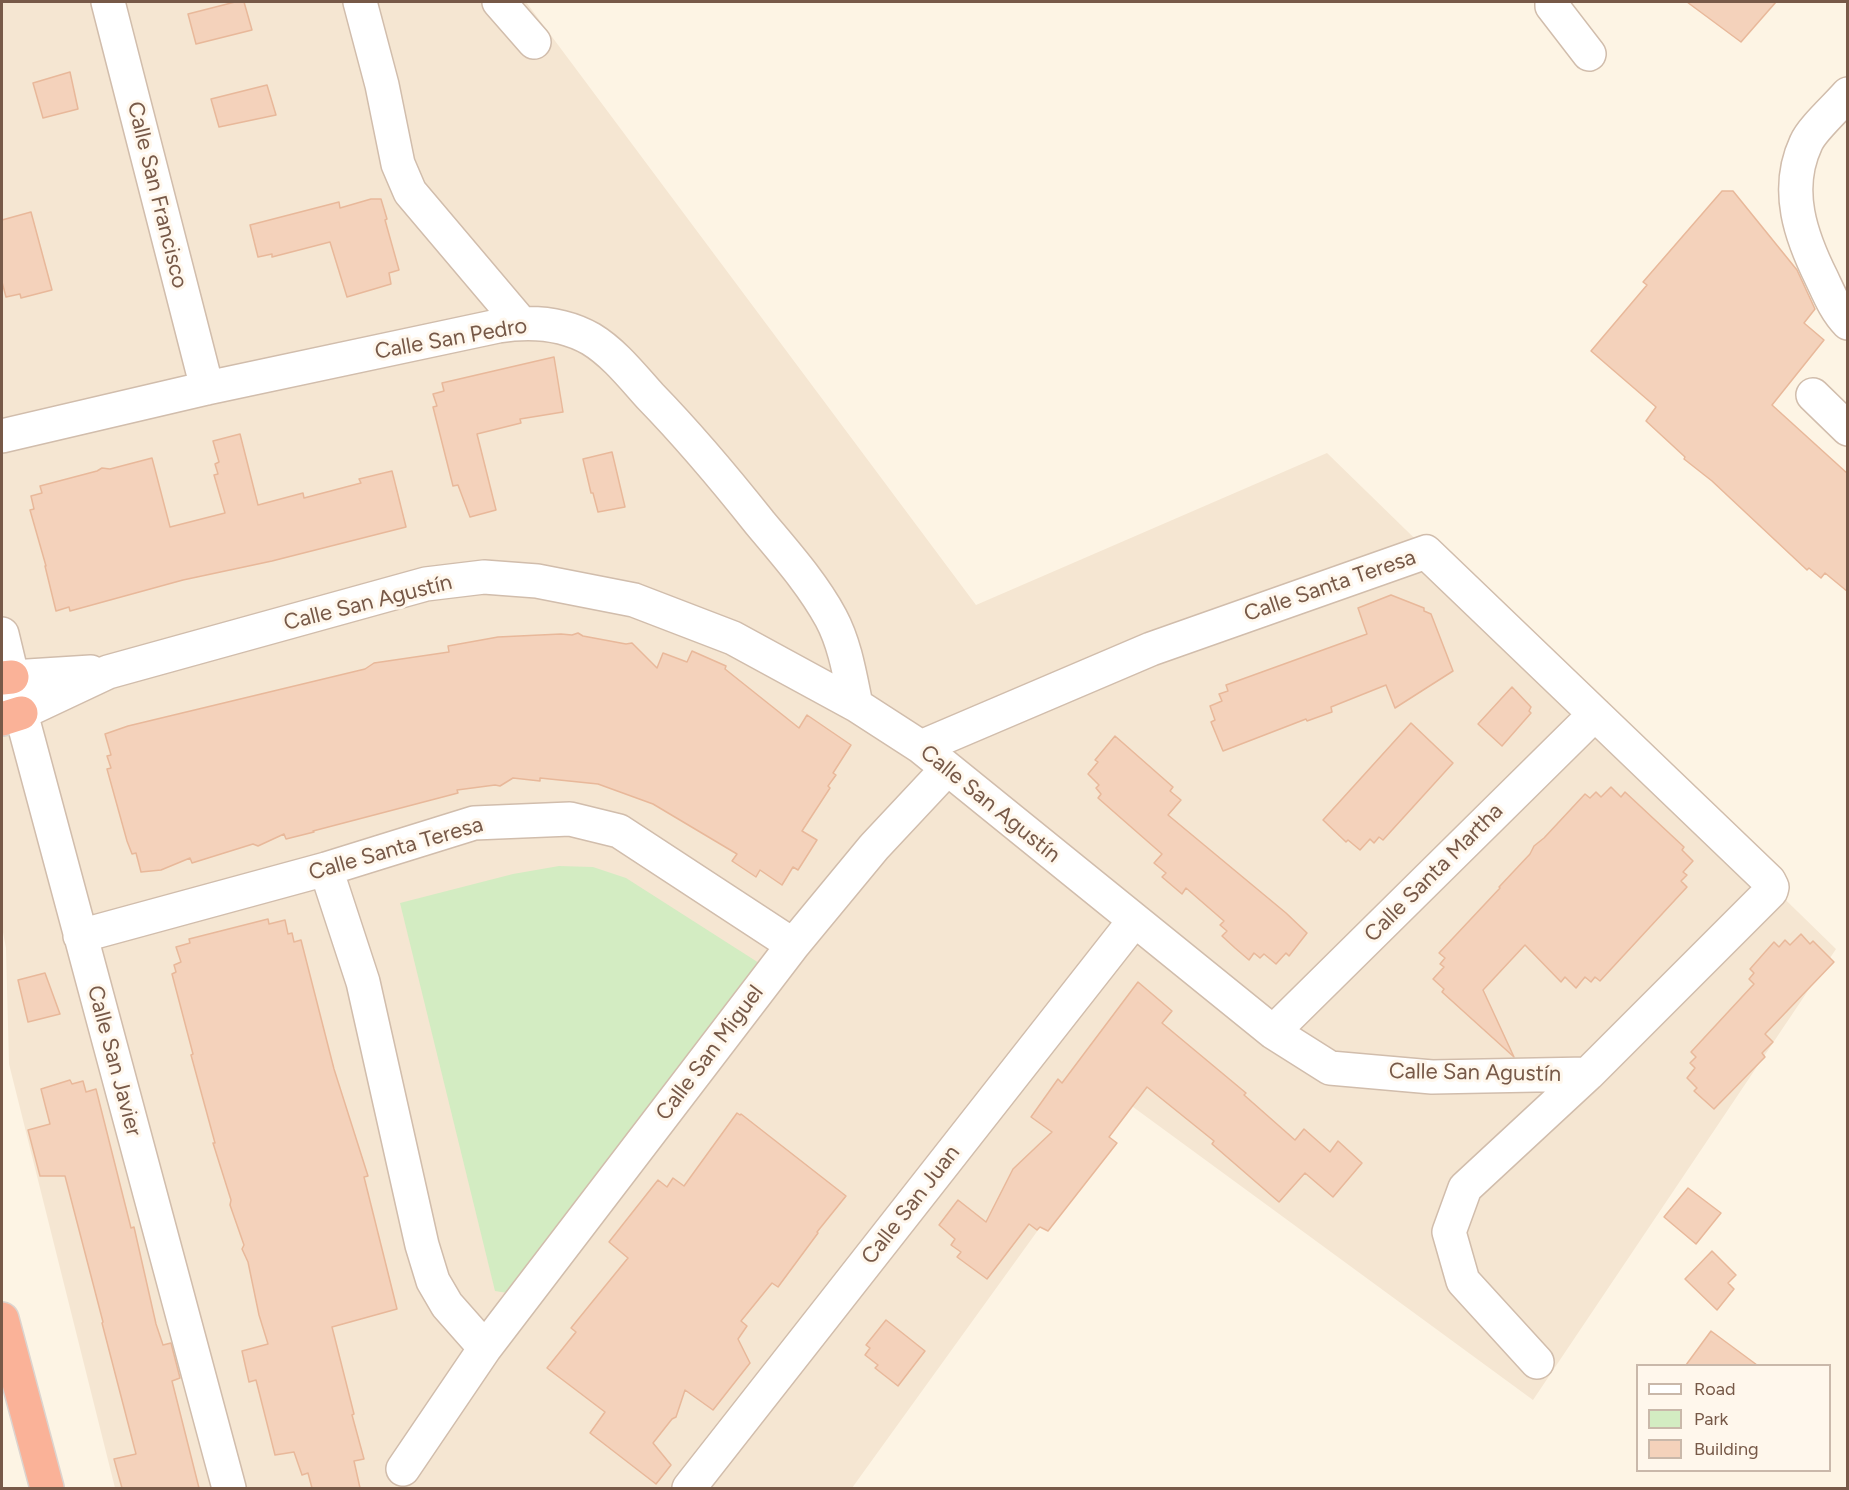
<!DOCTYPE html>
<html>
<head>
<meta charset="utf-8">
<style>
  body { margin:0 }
  #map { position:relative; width:1849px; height:1490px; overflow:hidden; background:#fdf4e4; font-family:Figtree,sans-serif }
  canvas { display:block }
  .frame { position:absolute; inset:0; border:3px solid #775948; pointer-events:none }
  .legend { position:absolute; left:1636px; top:1364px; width:195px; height:108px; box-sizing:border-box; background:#fff7ec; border:2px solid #c9b8aa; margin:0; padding:8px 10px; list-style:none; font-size:18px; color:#775948 }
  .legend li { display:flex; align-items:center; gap:12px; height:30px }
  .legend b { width:30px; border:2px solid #c9b8aa }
</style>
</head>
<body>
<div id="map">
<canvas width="1849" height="1490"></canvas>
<div class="frame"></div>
<ul class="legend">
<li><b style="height:8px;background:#fff"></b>Road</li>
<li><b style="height:16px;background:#d3ecc2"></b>Park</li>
<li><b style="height:16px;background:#f4d2bb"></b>Building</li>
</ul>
</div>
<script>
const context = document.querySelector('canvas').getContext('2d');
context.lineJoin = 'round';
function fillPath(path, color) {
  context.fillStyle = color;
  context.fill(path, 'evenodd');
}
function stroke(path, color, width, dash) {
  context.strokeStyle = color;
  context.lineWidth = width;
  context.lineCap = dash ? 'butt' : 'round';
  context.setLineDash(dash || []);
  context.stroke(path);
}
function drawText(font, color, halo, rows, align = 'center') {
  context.font = font + ' Figtree,sans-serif';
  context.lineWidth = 6;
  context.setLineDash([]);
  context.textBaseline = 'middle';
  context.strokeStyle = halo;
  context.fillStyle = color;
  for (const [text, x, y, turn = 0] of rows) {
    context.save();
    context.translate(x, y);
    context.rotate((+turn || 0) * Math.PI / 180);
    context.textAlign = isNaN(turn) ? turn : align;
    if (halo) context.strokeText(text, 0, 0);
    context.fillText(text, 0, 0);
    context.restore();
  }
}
const residential = new Path2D(`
  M2,2H526L976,605L1327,453L1836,949L1533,1400L1129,1104L852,1488H115L9,1064L6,948L2,927Z`);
const green = new Path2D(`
  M559,866L593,867L626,878L759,963L514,1294L495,1291L400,903L513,874Z`);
const building = new Path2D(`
  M235,2H244L252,30L196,44L188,14Z
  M1687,2H1776L1741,42Z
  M70,72L78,109L43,118L33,83Z
  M267,85L276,115L219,127L211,99Z
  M1722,191H1733L1797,270L1815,309L1804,323L1824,340L1772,405L1848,474V592L1825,573L1821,578L1809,568L1807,570L1712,481L1684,459L1685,457L1646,421L1656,407L1591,351L1647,285L1643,282Z
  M371,199H381L387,219L385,220L399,270L389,273L391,284L347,297L330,242L272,257V254L258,257L250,225L339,202L340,208Z
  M31,212L52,290L21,298L20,294L6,297L2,282V220Z
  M554,357L563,412L520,419L521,423L477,434L496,510L470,517L458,485L453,486L433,407L437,406L433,394L444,391L442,383Z
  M240,434L258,505L303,493L304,498L361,483L359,479L392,471L406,527L272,561L183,580L70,611L69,607L56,611L45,566H46L30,510L34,509L31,496L42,493L40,486L97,471L102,468L110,469L152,458L170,527L225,513L214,475L218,474L215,464L219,462L213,441Z
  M612,452L625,507L598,512L593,493H591L583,459Z
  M1391,595L1424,608V611L1431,614L1453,671L1395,708L1386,685L1331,707L1332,712L1307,721L1306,719L1223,751L1211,722L1215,720L1210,706L1222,701L1219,694L1228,691L1226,685L1367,634L1358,608Z
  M578,633L583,636L626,644L632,643L657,668L663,653L687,662L692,651L726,666L725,669L799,728L807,715L851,745L833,773L836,775L828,786L830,788L802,831L817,840L798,870L793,867L782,885L760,870L756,877L732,861L737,854L653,804L598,784L540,778V781L513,778L500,786L495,785L457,790L458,793L313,831L314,832L286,839L284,834L258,846L253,844L192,863L190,858L161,870L141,872L136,853L132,854L127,841L107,769L111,768L107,756L111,755L105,734L128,726L365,669L374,663L449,652L448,646L498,637L561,634L572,635Z
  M1512,687L1531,707L1529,711L1531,713L1502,746L1478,724Z
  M1411,723L1453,763L1383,840L1379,837L1374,843L1370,839L1360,850L1348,840L1346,842L1323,820Z
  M1115,736L1173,787L1170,791L1181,800L1168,815L1286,913L1307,933L1289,956L1286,953L1276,964L1264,954L1260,958L1254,953L1249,960L1235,948L1222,936L1227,931L1220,925L1224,921L1186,888L1182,894L1162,877L1166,873L1154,863L1162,854L1098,798L1101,794L1096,788L1099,785L1088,774L1098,762L1095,760Z
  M1611,787L1621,797L1625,792L1684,847L1682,850L1693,861L1683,872L1687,875L1681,881L1687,887L1600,981L1595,977L1591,982L1585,977L1576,988L1565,977L1561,982L1525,945L1483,990L1514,1057L1442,992L1444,989L1433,979L1444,967L1440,964L1445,958L1439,953L1500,888L1499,887L1530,854L1534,846L1544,838L1585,794L1590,798L1596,792L1601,797Z
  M268,919L269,924L285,920L288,934L292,933L294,942L301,940L334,1069L368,1176L364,1177L397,1309L332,1327L354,1414L352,1415L364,1459L354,1461L360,1488H312L308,1473L302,1475L294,1452L275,1455L256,1380L249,1382L242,1351L268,1344L259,1315L248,1262L242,1249L244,1245L230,1205L231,1200L213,1143H215L191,1055L193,1054L172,974L176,972L174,965L181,962L176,947L190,943L189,939Z
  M1801,934L1810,944L1813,941L1834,962L1765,1034L1773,1042L1762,1053L1765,1057L1714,1109L1694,1091L1697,1088L1687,1078L1695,1068L1690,1063L1696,1057L1691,1052L1754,984L1749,979L1754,973L1750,969L1774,942L1779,947L1785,940L1790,945Z
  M45,973L60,1014L28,1022L18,980Z
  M1138,982L1172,1011L1162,1023L1246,1093L1244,1095L1295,1140L1304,1129L1330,1152L1338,1141L1362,1163L1333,1197L1305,1173L1279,1202L1212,1144L1214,1141L1147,1087L1109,1137L1117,1143L1048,1231L1040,1227L1037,1230L1029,1224L987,1279L957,1257L961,1252L951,1245L955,1239L939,1225L958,1200L986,1222L1013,1169L1052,1132L1031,1117L1058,1079L1062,1083Z
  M70,1080L72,1084L83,1081L86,1092L96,1089L131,1228L134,1227L156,1324L163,1345L171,1343L180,1378L172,1381L199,1488H122L114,1459L136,1454L102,1323L103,1322L65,1176H40L28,1130L50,1124L41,1089Z
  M737,1113L740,1115L741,1114L846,1196L817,1232L818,1233L778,1287L772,1283L741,1321L747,1326L738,1339L750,1363L713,1410L685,1390L676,1417L672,1419L653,1443L671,1465L656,1484L590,1433L605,1412L547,1368L576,1332L571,1328L628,1258L609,1242L658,1180L667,1187L673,1178L684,1186Z
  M1688,1188L1721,1213L1696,1244L1664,1217Z
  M1712,1251L1736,1275L1728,1283L1734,1289L1717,1310L1685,1279Z
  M886,1320L925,1351L898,1386L875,1368L878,1365L865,1355L870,1348L866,1345Z
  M1711,1331L1757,1365H1686Z`);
const minor = new Path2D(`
  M108,2L207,388
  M360,2L382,85L398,164L410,192L520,322
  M499,2L534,42
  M1552,2V6L1589,54
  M1848,94C1837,107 1812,129 1806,143C1784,190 1801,237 1822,279C1829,294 1836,311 1848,323
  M1813,395L1848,429
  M2,436L207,388L498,326C529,321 563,323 591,339C614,353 632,376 650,396C689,436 725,479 760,523C785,553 812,583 831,618C845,644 850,676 856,705
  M2,634L21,713L229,1488
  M12,677L91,672
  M21,713L108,672L426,584L484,577L537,581L634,600L733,638L856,705L921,747L1273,1032L1330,1068L1432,1077L1588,1074
  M921,747L1151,649L1426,552L1769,881L1772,887L1771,891L1588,1074L1465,1188L1449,1232L1463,1281L1537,1362
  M326,869L363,982L422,1245L433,1281L447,1305L485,1348
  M80,936L326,869L474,823L570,819L619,831L793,945
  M1273,1032L1595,714
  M403,1469L485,1348L793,945L874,847L947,769
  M689,1488L1134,921`);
const highway = new Path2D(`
  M2,678L12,677
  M2,719L21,713
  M2,1319L47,1488`);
const streetNames = [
  ["Calle San Francisco",157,195,76],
  ["Calle San Pedro",451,339,-10],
  ["Calle Santa Teresa",1330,586,-19],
  ["Calle San Agustín",368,603,-14],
  ["Calle San Agustín",990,804,39],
  ["Calle Santa Teresa",396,849,-16],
  ["Calle Santa Martha",1434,873,-45],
  ["Calle San Miguel",710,1053,-53],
  ["Calle San Javier",114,1061,75],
  ["Calle San Agustín",1475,1073,1],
  ["Calle San Juan",911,1205,-52]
];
fillPath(residential, '#f5e6d2');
fillPath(green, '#d3ecc2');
fillPath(building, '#f4d2bb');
stroke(building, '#e8b89a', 1.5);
stroke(minor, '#d1bdac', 36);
stroke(highway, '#dcd4cf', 36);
stroke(minor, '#fff', 33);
stroke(highway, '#fab298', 33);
drawText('22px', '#775948', '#fff7ec', streetNames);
</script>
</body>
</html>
